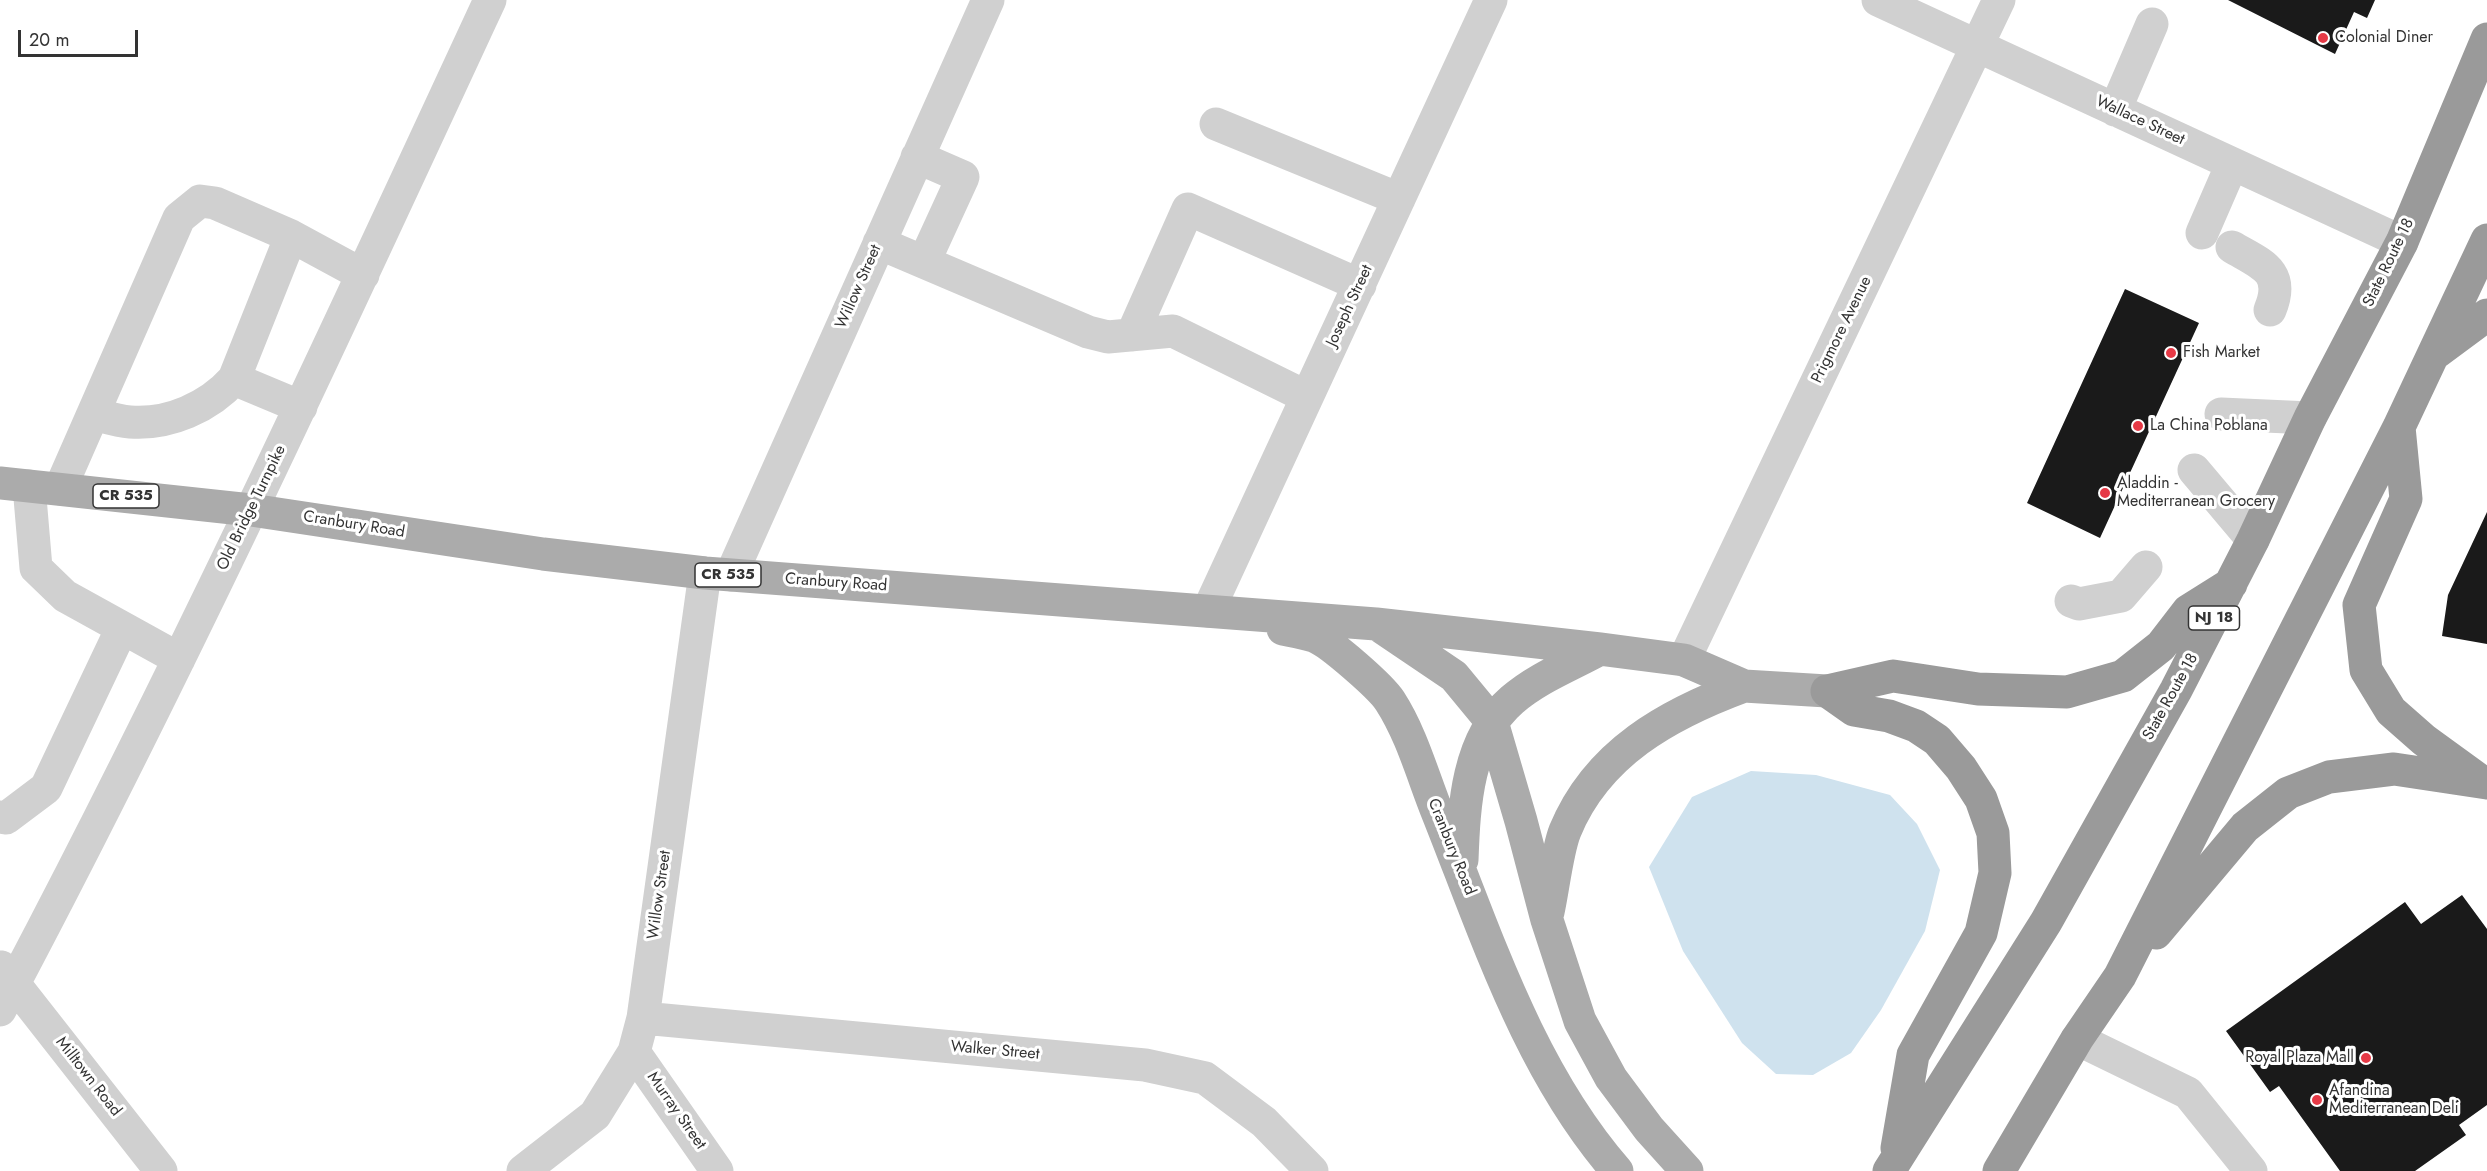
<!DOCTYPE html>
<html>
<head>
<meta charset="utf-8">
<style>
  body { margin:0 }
  #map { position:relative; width:2487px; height:1171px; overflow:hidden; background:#fff; font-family:Jost,sans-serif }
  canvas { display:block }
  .scale { position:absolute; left:18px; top:30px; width:120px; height:27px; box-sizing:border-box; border:3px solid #333; border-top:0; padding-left:8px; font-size:18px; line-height:21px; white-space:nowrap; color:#333; -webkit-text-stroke:4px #fff; paint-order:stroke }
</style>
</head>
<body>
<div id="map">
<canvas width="2487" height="1171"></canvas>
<div class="scale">20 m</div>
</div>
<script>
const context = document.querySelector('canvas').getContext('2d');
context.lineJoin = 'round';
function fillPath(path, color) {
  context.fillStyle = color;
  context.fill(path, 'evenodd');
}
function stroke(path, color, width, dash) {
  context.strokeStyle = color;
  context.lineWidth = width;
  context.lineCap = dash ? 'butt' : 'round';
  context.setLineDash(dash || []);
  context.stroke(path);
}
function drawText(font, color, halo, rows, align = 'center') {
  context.font = font + ' Jost,sans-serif';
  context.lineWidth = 6;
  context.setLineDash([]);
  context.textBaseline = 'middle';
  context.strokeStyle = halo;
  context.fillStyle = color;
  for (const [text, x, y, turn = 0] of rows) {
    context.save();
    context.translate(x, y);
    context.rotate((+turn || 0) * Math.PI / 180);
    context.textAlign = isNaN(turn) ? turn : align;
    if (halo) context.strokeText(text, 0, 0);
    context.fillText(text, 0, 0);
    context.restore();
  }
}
const water = new Path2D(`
  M1751,771L1816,775L1890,795L1917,824L1940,870L1925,931L1881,1010L1851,1053L1813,1075L1776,1074L1742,1043L1683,951L1649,867L1692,797Z`);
const building = new Path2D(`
  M2228,0H2375L2367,18L2354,12L2335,54Z
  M2125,289L2199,323L2100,538L2027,503Z
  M2487,512V644L2442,636L2448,595Z
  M2462,895L2487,929V1105L2459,1125L2466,1135L2415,1171H2340L2279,1086L2270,1092L2226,1031L2405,902L2421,924Z`);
const minor = new Path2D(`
  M1878,0L2402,242
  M2115,110L2152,24
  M1216,124L1399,199
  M917,157L963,177L924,262
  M2202,233L2232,164
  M291,236L234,379L301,407
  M879,243L1088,332L1108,337L1173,331L1307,397
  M2232,247C2261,264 2286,271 2270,310
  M1132,335L1188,209L1360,285
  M93,414C105,417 118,421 130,422C169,425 209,407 234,379
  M2221,414L2310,418
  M2194,470L2253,540
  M29,486L36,568L65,596L179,659
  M60,489L179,218L200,201L215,203L291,236L363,275
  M731,575L988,0
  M2071,601L2079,604L2121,596L2146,567
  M1208,611L1491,0
  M1684,660L1999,0
  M0,817L6,818L46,788L122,628
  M1,967L161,1171
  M0,1010C176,679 333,339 490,0
  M643,1018L1145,1065L1205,1078L1264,1122L1312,1171
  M2077,1039L2188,1093L2251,1171
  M634,1052L717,1171
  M523,1171L595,1115L634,1052L643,1018L705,573`);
const major = new Path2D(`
  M0,483L251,510L543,554L705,573L1376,624L1600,649L1684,660L1744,686L1827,691
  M1380,626L1454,676L1492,722L1521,821L1547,920L1580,1021L1611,1078L1649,1129L1687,1171
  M1283,629C1293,631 1305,633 1314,636C1330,642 1381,687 1390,701C1412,735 1423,777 1438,814C1487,937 1529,1070 1617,1171
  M1462,860C1464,805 1467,739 1512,700C1537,678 1571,665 1600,649
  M1548,912C1553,890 1557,851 1565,831C1597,753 1668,714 1744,686`);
const highway = new Path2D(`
  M2437,352L2487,315
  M2399,427L2406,499L2359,605L2366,670L2391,711L2424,740L2478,779
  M1827,691L1854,710L1889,716L1916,726L1937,740L1961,768L1981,799L1993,833L1995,873L1981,933L1913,1055L1897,1148
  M1827,691L1893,676L1978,689L2067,692L2123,676L2161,646L2188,611L2231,584
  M2156,933L2245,827L2288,793L2329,777L2394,769L2487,783
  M1889,1171L2046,922L2176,690L2253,540L2310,418L2402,242L2487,39
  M1999,1171L2077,1039L2120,976L2399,427L2487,240`);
const markers = [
  [2323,38,6,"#e63946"],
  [2171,353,6,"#e63946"],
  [2138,426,6,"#e63946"],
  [2105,493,6,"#e63946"],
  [2366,1058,6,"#e63946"],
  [2317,1100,6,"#e63946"]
];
const shields = [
  [126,496,66],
  [728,575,66],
  [2214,618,51]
];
const shieldNames = [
  ["CR 535",126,496],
  ["CR 535",728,575],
  ["NJ 18",2214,618]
];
const poiNames = [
  ["Colonial Diner",2335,38],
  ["Fish Market",2183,353],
  ["La China Poblana",2150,426],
  ["Aladdin -",2117,484],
  ["Mediterranean Grocery",2117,502],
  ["Royal Plaza Mall",2354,1058,"right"],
  ["Afandina",2329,1091],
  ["Mediterranean Deli",2329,1109]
];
const streetNames = [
  ["Wallace Street",2140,121,25],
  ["State Route 18",2389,263,-64],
  ["Willow Street",859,287,-66],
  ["Joseph Street",1350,306,-65],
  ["Prigmore Avenue",1842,330,-64],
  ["Old Bridge Turnpike",252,508,-64],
  ["Cranbury Road",354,525,9],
  ["Cranbury Road",836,583,4],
  ["State Route 18",2171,697,-61],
  ["Cranbury Road",1451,847,68],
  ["Willow Street",660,895,-82],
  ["Walker Street",995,1051,5],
  ["Milltown Road",88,1077,52],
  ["Murray Street",676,1111,55]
];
fillPath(water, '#cfe2ee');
fillPath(building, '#1a1a1a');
stroke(minor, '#d0d0d0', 33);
stroke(major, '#ababab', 33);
stroke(highway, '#9a9a9a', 33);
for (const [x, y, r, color] of markers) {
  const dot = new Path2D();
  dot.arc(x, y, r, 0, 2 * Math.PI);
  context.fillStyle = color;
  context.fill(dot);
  stroke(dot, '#fff', 2);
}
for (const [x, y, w] of shields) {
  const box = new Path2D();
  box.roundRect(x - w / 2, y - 12, w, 24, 4.5);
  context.fillStyle = '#fff';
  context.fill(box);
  stroke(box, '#333', 1.5);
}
drawText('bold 15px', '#333', null, shieldNames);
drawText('16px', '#333', '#fff', poiNames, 'left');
drawText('16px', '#333', '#fff', streetNames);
</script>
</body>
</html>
